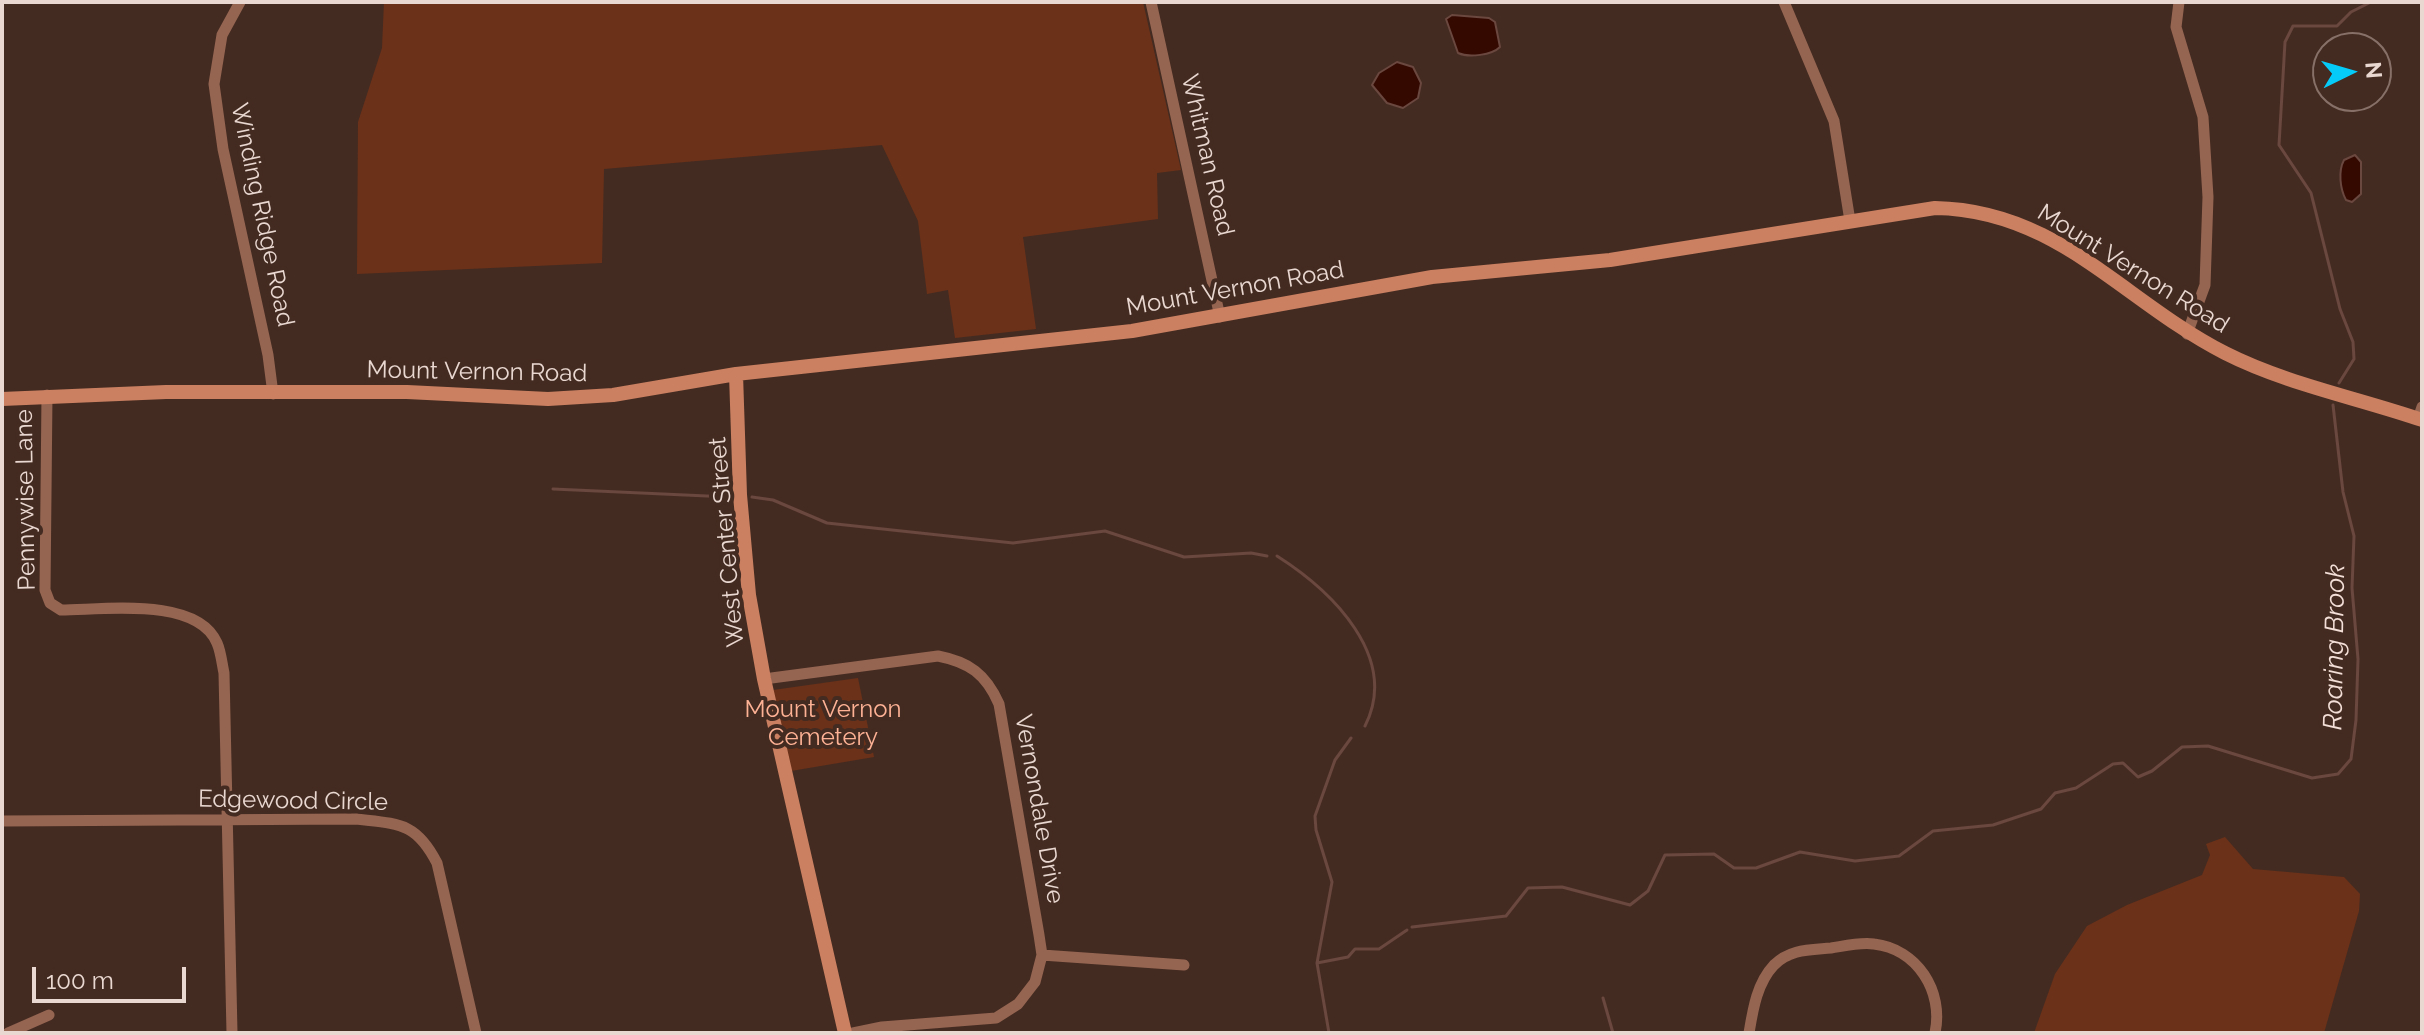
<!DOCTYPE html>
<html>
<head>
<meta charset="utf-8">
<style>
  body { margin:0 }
  #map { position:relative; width:2424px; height:1035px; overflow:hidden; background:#442b21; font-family:Raleway,sans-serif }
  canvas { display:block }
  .frame { position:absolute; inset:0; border:4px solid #e9d8d1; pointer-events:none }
  .north { position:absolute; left:2312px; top:32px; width:80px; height:80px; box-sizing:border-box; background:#442b21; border:2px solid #867067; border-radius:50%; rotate:85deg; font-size:22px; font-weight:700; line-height:32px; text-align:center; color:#e9d8d1 }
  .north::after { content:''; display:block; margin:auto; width:28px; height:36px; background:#05cbf9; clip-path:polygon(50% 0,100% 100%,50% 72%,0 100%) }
  .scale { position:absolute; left:32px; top:967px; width:154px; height:36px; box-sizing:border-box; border:4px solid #e9d8d1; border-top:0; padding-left:10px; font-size:24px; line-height:28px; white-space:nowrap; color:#e9d8d1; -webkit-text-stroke:6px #442b21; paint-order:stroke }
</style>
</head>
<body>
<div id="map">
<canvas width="2424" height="1035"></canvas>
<div class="frame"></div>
<div class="north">N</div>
<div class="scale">100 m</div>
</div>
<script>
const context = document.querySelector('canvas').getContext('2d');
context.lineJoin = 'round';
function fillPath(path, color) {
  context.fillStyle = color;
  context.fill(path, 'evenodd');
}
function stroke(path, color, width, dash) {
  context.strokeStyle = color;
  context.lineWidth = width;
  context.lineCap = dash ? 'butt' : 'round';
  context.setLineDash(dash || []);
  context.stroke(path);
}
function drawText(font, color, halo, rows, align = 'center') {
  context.font = font + ' Raleway,sans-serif';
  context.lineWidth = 8;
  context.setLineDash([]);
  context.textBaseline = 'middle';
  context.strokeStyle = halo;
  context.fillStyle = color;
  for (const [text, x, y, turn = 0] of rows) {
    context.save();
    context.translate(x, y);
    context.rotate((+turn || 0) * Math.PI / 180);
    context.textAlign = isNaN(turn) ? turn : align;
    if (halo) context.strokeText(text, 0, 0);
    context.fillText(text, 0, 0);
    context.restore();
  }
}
const green = new Path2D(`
  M384,2H1143L1181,170L1157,173L1158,219L1023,237L1036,329L955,338L948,290L927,294L918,221L882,145L604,169L602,263L357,274L358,122L382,48Z
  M858,678L874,757L791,771L773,690Z
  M2225,837L2253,869L2344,877L2360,894L2359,911L2324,1033H2034L2055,974L2087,926L2127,905L2202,875L2210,855L2206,844Z`);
const water = new Path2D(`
  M1452,15L1489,18L1495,22L1500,47C1492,55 1469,58 1458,53L1446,19Z
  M1397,62L1413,67L1421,83L1418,98L1403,108L1387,103L1372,85L1379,73Z
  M2355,155L2361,162V194L2352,202L2346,200C2340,189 2338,171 2344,160Z`);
const stream = new Path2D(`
  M2339,383L2354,359L2353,342L2340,309L2311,193L2279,145L2285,42L2293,26H2337L2351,12L2371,2
  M553,489L729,497
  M752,497L773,500L827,523L1013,543L1105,531L1184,557L1251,553L1267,556
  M1277,556C1332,591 1400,657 1365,726
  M1412,927L1506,916L1528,888L1562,887L1630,905L1648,891L1665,855L1714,854L1734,868H1756L1800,852L1855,861L1899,856L1933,831L1993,825L2041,809L2055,793L2076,788L2113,764L2123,763L2138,777L2152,771L2182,747L2208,746L2312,778L2338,774L2351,759L2356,720L2358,659L2352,588L2354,536L2343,492L2333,405
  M1317,963L1332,882L1316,830L1315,816L1335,760L1351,738
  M1603,998L1613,1033
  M1329,1033L1317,963L1348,957L1355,949H1379L1407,930`);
const street = new Path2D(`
  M240,2L222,35L214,84L223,149L268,355L273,394
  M1151,2L1220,317
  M1784,2L1834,121L1850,221
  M2179,2L2176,27L2203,117L2208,197L2205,285L2187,334
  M47,395L45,590L50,603L61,610C102,610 197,596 217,643C221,652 222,664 224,673L232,1033
  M2418,419L2422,407
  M764,679L938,656C969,662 986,674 999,704L1039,935L1042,955L1035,982L1018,1004L996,1018L882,1027L853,1033
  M2,821L356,819C399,824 416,822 437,863L476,1033
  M1042,955L1184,965
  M8,1033L49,1015
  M1749,1033C1753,1009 1757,983 1774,965C1790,949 1809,950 1831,948C1844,946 1860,942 1874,944C1917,949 1944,991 1935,1033`);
const secondary = new Path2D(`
  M736,374L740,495L749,595L764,679L845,1033
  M2,399L166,392H407L548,399L613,395L736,374L1132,331L1432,277L1610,260L1935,208C2058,210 2123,301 2225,353C2286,384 2358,398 2422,420`);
const streetNames = [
  ["Whitman Road",1207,155,77],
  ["Winding Ridge Road",262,215,78],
  ["Mount Vernon Road",2133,269,32],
  ["Mount Vernon Road",1235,289,-10],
  ["Mount Vernon Road",477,372,1],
  ["Pennywise Lane",26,500,-91],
  ["West Center Street",727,542,-95],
  ["Edgewood Circle",293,801,1],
  ["Vernondale Drive",1039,809,80]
];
const parkNames = [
  ["Mount Vernon",823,710],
  ["Cemetery",823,738]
];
const waterNames = [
  ["Roaring Brook",2335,647,-89]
];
fillPath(green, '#6b3119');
fillPath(water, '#340900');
stroke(water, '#6a473f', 2);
stroke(stream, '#6a473f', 3);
stroke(street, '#956552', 11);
stroke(secondary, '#cb8062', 14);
drawText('24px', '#e9d8d1', '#442b21', streetNames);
drawText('24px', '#feb295', '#442b21', parkNames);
drawText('italic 26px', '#f3dfd7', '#442b21', waterNames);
</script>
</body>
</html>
